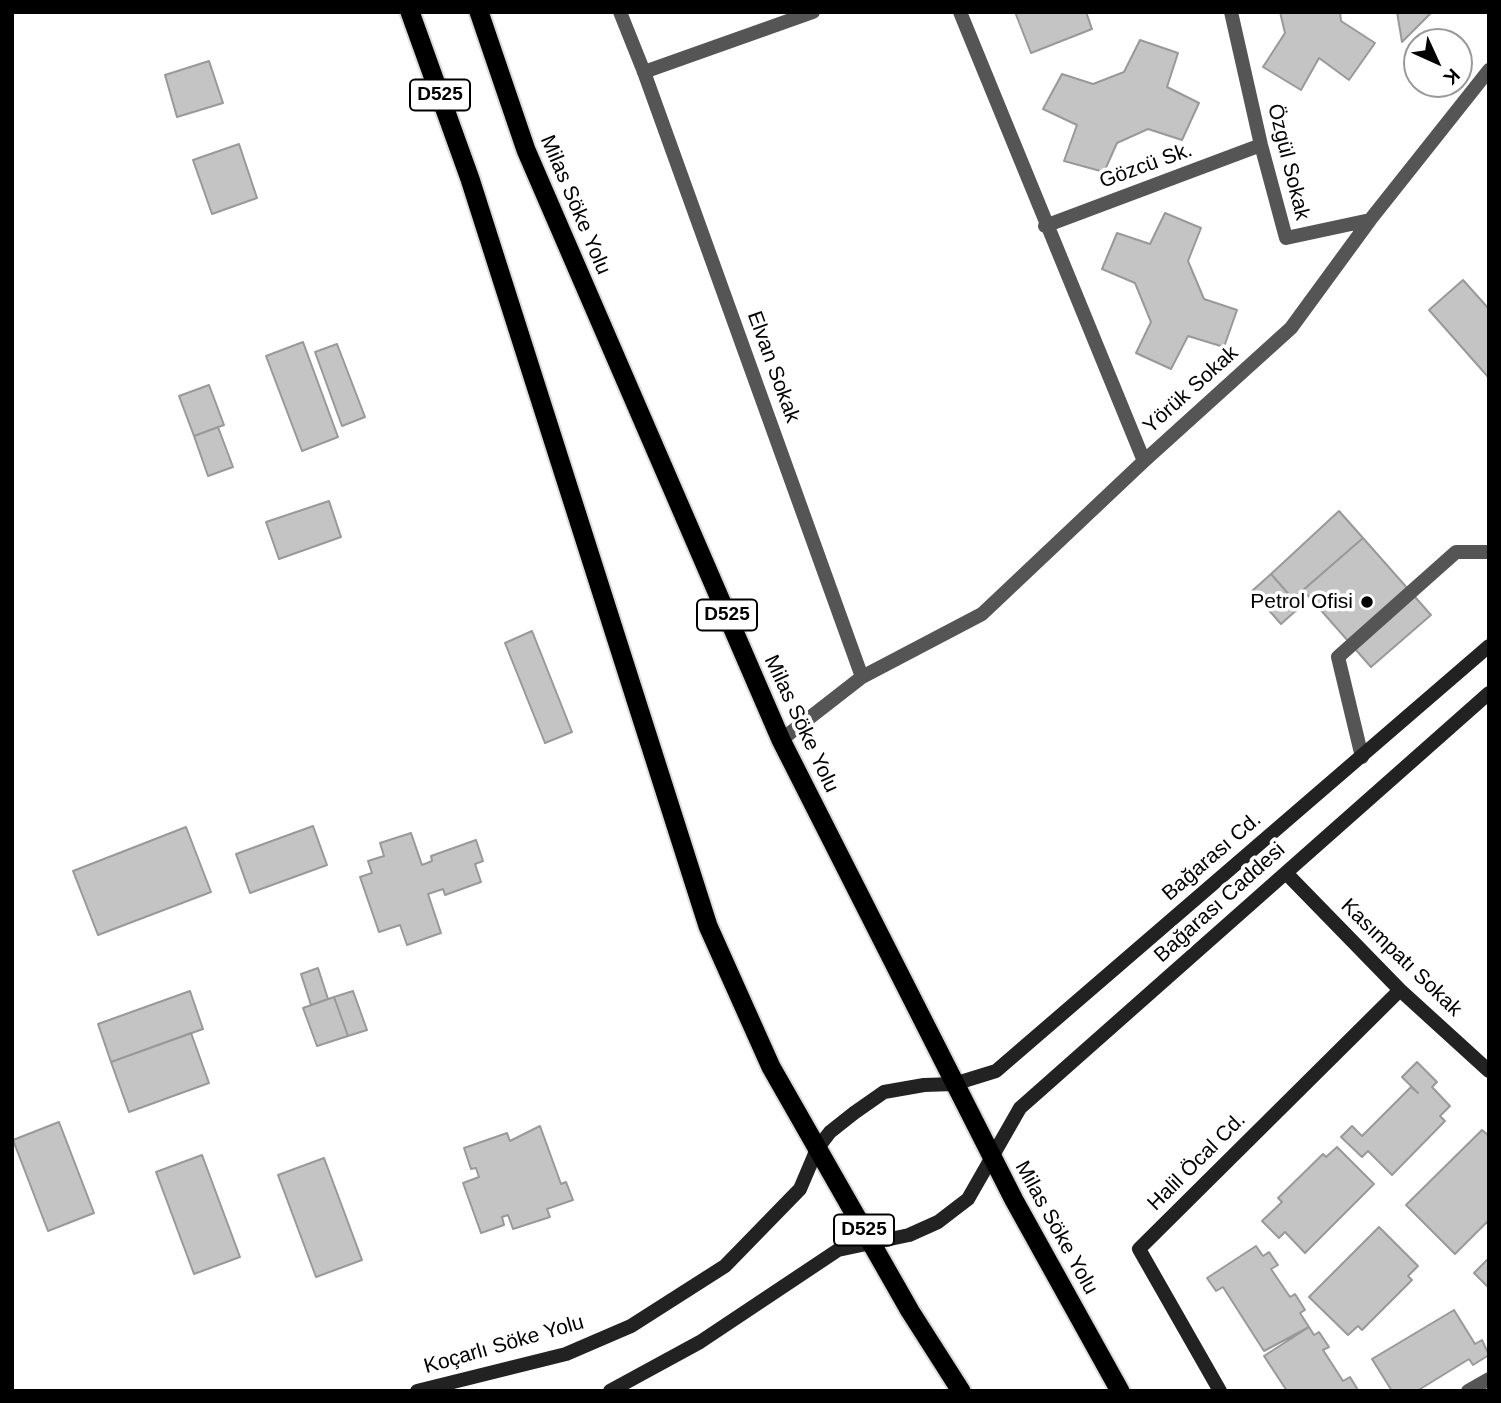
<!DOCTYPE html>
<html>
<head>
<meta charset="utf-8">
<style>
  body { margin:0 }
  #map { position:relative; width:1501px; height:1403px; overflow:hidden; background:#fff; font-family:Helvetica,sans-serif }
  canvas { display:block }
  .frame { position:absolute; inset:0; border:14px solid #000; pointer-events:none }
  .north { position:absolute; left:1403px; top:28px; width:70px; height:70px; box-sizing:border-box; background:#fff; border:2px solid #999; border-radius:50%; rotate:135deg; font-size:19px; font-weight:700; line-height:28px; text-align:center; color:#000 }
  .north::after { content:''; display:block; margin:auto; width:24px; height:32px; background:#000; clip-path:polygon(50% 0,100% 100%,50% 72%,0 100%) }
</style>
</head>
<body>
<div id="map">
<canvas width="1501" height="1403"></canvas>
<div class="frame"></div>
<div class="north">K</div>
</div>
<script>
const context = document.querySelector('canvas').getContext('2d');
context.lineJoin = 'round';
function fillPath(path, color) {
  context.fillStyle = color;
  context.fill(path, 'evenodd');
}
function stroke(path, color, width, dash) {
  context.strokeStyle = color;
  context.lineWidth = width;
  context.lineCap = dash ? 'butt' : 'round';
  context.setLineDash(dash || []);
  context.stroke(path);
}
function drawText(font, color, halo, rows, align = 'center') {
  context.font = font + ' Helvetica,sans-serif';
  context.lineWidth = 7;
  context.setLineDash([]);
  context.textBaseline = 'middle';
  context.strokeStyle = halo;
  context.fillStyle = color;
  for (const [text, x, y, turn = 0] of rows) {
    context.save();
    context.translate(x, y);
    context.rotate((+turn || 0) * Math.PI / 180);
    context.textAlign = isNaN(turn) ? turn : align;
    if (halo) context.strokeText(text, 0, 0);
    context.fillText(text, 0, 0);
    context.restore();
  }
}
const building = new Path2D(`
  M1015,12H1086L1092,29L1031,53Z
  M1280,12H1340L1341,21L1375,43L1349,80L1319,58L1301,90L1263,67L1285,33Z
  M1397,12H1432L1402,42Z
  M1140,40L1178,53L1167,87L1199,103L1182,140L1148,129L1117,143L1104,172L1064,161L1077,125L1043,109L1062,74L1093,84L1124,72Z
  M209,61L223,103L177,117L165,75Z
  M239,144L257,198L212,214L193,160Z
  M1165,213L1201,228L1188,261L1204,299L1237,310L1224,347L1188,336L1171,369L1136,353L1151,322L1135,283L1102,269L1117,233L1150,244Z
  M1463,280L1489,309V378L1429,310Z
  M303,342L338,437L302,451L266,356Z
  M337,344L365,417L342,426L315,352Z
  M209,385L224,425L194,436L179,396Z
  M218,427L233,467L208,476L194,436Z
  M329,501L341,537L279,559L266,522Z
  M1339,511L1363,538L1293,599L1271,574Z
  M1363,538L1431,615L1371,667L1303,590Z
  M1271,574L1300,607L1281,624L1252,591Z
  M532,631L572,732L545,743L505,643Z
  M313,826L327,865L250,893L236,854Z
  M186,827L211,892L98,935L73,871Z
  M411,833L422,865L432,861L431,856L476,840L483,861L475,864L481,882L445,895L443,889L428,894L441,933L407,945L400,925L379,932L360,877L372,873L368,861L384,856L380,843Z
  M318,968L328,999L311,1005L301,974Z
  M190,991L203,1029L111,1062L98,1024Z
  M353,991L367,1030L348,1036L334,997Z
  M334,997L348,1036L317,1046L303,1008Z
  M191,1033L209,1083L129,1112L111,1062Z
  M1417,1062L1437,1082L1432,1087L1450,1106L1440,1116L1445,1121L1392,1175L1368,1151L1362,1157L1341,1137L1352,1126L1362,1136L1411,1087L1418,1093L1402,1077Z
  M59,1122L94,1213L48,1231L13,1140Z
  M540,1126L561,1184L566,1182L573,1200L547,1209L550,1217L513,1229L508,1215L502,1217L504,1225L481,1233L463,1183L479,1177L476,1168L471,1169L464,1148L507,1133L510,1141Z
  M1482,1130L1489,1136V1220L1455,1254L1406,1205Z
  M1337,1147L1374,1184L1305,1253L1285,1232L1279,1238L1262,1221L1282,1202L1278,1198L1323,1154L1326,1157Z
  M202,1155L240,1257L194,1274L156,1172Z
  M324,1158L362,1260L316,1277L278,1175Z
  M1379,1227L1418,1266L1408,1276L1412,1280L1362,1330L1358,1326L1348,1335L1309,1297Z
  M1256,1246L1263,1256L1269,1252L1278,1265L1271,1269L1290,1297L1295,1294L1305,1310L1300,1313L1309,1327L1264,1351L1223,1287L1216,1291L1207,1278Z
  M1489,1258V1288L1474,1273Z
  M1454,1310L1475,1344L1482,1340L1489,1355L1473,1365L1469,1359L1417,1391H1392L1372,1359Z
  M1309,1327L1314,1335L1319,1332L1329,1347L1323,1350L1343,1381L1350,1377L1358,1390L1287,1391L1264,1356Z`);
const service = new Path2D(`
  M1362,757L1338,657L1456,552H1489`);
const minor = new Path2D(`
  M813,12L644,72L862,677
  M960,12L1144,461
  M1231,12L1261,145L1286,238L1370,220
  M1045,226L1261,145
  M781,740L862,677L982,614L1144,461L1291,328L1370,220L1489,70
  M1468,1391L1489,1379`);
const tertiary = new Path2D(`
  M620,12L644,72`);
const secondary = new Path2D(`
  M1286,873L1400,990L1489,1071
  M417,1391L566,1354L631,1326L725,1266L800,1189L817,1149L830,1132L854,1113L884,1092L924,1085L954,1084L996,1071L1489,646
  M610,1391L700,1342L838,1250L909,1235L938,1222L968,1199L1020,1108L1489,693
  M1220,1391L1139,1249L1400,990`);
const trunk = new Path2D(`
  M410,12L470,179L708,926L771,1067L910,1311L961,1391
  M479,12L526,150L781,740L1014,1200L1120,1391`);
const markers = [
  [1367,602,7,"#000"]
];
const shields = [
  [440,95,60],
  [727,615,60],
  [864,1230,60]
];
const shieldNames = [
  ["D525",440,95],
  ["D525",727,615],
  ["D525",864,1230]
];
const streetNames = [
  ["Özgül Sokak",1288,162,76],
  ["Gözcü Sk.",1146,166,-20],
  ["Milas Söke Yolu",575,205,67],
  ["Elvan Sokak",773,367,70],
  ["Yörük Sokak",1191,390,-42],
  ["Milas Söke Yolu",801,724,65],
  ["Bağarası Cd.",1212,857,-41],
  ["Bağarası Caddesi",1220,903,-42],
  ["Kasımpatı Sokak",1401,958,44],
  ["Halil Öcal Cd.",1197,1162,-45],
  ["Milas Söke Yolu",1056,1228,61],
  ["Koçarlı Söke Yolu",504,1345,-16]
];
const poiNames = [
  ["Petrol Ofisi",1353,602]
];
fillPath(building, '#c4c4c4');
stroke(building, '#999', 2);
stroke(trunk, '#dbdbdb', 23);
stroke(service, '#555', 14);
stroke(minor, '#555', 14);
stroke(tertiary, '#555', 14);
stroke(secondary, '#222', 14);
stroke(trunk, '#000', 19);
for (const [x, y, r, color] of markers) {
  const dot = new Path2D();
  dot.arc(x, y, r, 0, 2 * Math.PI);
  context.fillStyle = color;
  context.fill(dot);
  stroke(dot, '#fff', 2.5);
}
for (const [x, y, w] of shields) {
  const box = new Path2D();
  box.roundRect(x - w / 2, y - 15.5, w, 31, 5);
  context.fillStyle = '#fff';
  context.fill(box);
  stroke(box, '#000', 2);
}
drawText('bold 19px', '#000', null, shieldNames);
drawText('21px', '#000', '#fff', streetNames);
drawText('21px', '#000', '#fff', poiNames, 'right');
</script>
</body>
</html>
